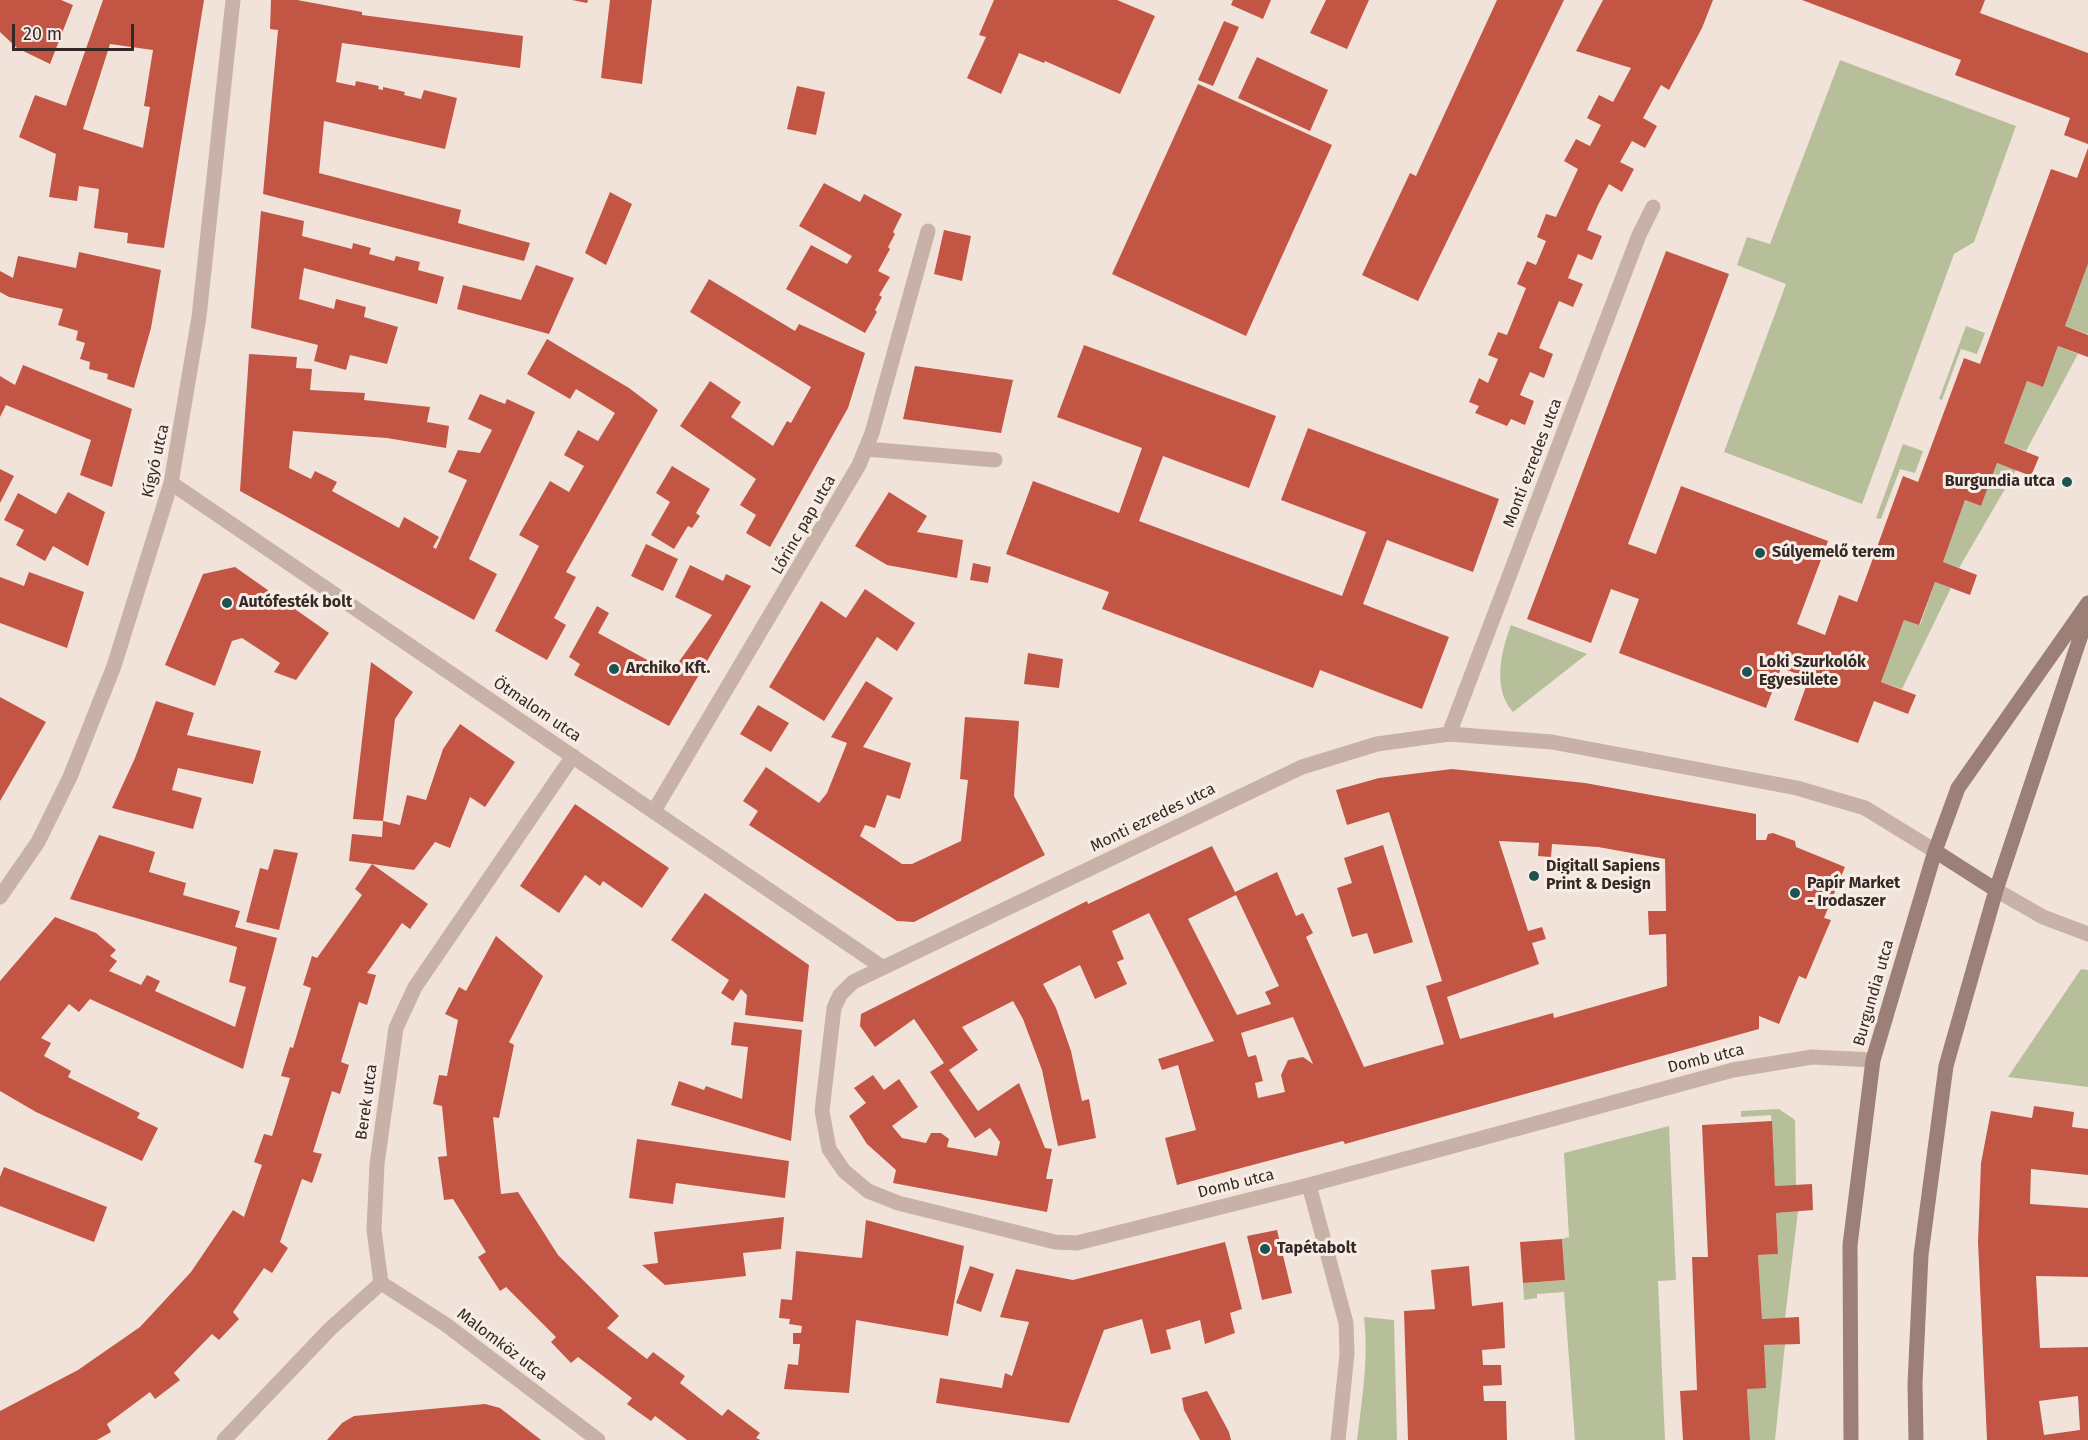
<!DOCTYPE html>
<html>
<head>
<meta charset="utf-8">
<style>
  body { margin:0 }
  #map { position:relative; width:2088px; height:1440px; overflow:hidden; background:#f1e3d9; font-family:"Fira Sans",sans-serif }
  canvas { display:block }
  .scale { position:absolute; left:12px; top:24px; width:122px; height:27px; box-sizing:border-box; border:3px solid #342926; border-top:0; padding-left:8px; font-size:18px; line-height:21px; white-space:nowrap; color:#342926; -webkit-text-stroke:4px #f8ede5; paint-order:stroke }
</style>
</head>
<body>
<div id="map">
<canvas width="2088" height="1440"></canvas>
<div class="scale">20 m</div>
</div>
<script>
const context = document.querySelector('canvas').getContext('2d');
context.lineJoin = 'round';
function fillPath(path, color) {
  context.fillStyle = color;
  context.fill(path, 'evenodd');
}
function stroke(path, color, width, dash) {
  context.strokeStyle = color;
  context.lineWidth = width;
  context.lineCap = dash ? 'butt' : 'round';
  context.setLineDash(dash || []);
  context.stroke(path);
}
function drawText(font, color, halo, rows, align = 'center') {
  context.font = font + ' "Fira Sans",sans-serif';
  context.lineWidth = 6;
  context.setLineDash([]);
  context.textBaseline = 'middle';
  context.strokeStyle = halo;
  context.fillStyle = color;
  for (const [text, x, y, turn = 0] of rows) {
    context.save();
    context.translate(x, y);
    context.rotate((+turn || 0) * Math.PI / 180);
    context.textAlign = isNaN(turn) ? turn : align;
    if (halo) context.strokeText(text, 0, 0);
    context.fillText(text, 0, 0);
    context.restore();
  }
}
const green = new Path2D(`
  M1840,60L2016,126L1974,242L1954,254L1862,504L1724,452L1786,284L1737,265L1747,237L1770,244Z
  M2088,264V333L2087,334L2065,326Z
  M1966,326L1985,333L1977,354L1961,349L1942,400L1939,399Z
  M2058,346L2078,354L2026,451L2004,443L2027,381L2043,387Z
  M1903,444L1923,451L1915,473L1900,469L1881,519L1876,518Z
  M1997,463L2016,470L1959,568L1943,562L1965,500L1981,506Z
  M1935,582L1951,588L1902,689L1881,682L1904,620L1920,625Z
  M1511,625L1587,654L1513,712C1492,689 1501,651 1511,625Z
  M2081,969L2088,970V1087L2008,1077Z
  M1779,1109L1795,1120L1796,1185L1775,1186L1771,1115L1741,1117V1111Z
  M1669,1126L1676,1280L1658,1281L1665,1440H1575L1564,1292L1537,1294V1298L1524,1300L1523,1283L1565,1280L1562,1239L1569,1237L1564,1153Z
  M1798,1211L1785,1318L1762,1319L1758,1255L1778,1254L1776,1213Z
  M1364,1317L1394,1320L1397,1440H1357C1362,1399 1369,1358 1364,1317Z
  M1785,1344L1775,1440H1750L1747,1389L1763,1345Z`);
const building = new Path2D(`
  M0,0H61L73,5L50,64L17,48L0,32Z
  M103,0H204L164,248L127,243L128,233L94,228L99,189L79,186L77,201L49,197L56,154L19,137L35,95L66,106ZM110,44L153,50L144,106L150,107L143,148L83,129Z
  M271,0H297L362,12V15L523,36L520,68L342,43L336,82L355,86L356,81L379,86L378,89L383,90V87L405,92L404,95L421,99L424,90L457,98L445,149L324,121L319,173L461,210L458,223L530,243L524,261L263,194L278,30L270,29Z
  M572,0H588L587,3Z
  M610,0H652L642,84L601,78Z
  M994,0H1117L1155,16L1120,94L1045,61L1044,63L1019,53L1001,94L967,78L986,37L979,35Z
  M1233,0H1271L1263,19L1231,5Z
  M1326,0H1369L1347,49L1310,33Z
  M1497,0H1564L1418,301L1362,275L1410,173L1416,176Z
  M1603,0H1713L1702,28L1669,90L1661,85L1643,118L1657,126L1645,148L1632,141L1620,162L1634,169L1622,192L1609,184L1598,205L1587,230L1602,236L1592,260L1578,254L1568,278L1583,284L1573,307L1559,301L1539,348L1553,354L1544,378L1530,372L1525,383L1520,395L1534,401L1525,425L1511,419L1507,426L1475,413L1479,406L1469,402L1479,378L1488,383L1498,359L1488,355L1498,332L1507,335L1526,288L1517,284L1527,261L1536,265L1546,241L1537,237L1546,214L1556,217L1578,169L1564,161L1576,139L1590,146L1601,125L1587,118L1599,95L1613,102L1631,68L1576,51Z
  M1802,0H1985L1980,13L2088,53V144L2064,135L2070,118L1955,75L1961,60Z
  M1224,21L1239,27L1213,86L1198,80Z
  M1257,57L1328,90L1310,131L1238,98Z
  M1198,84L1332,145L1246,336L1112,274Z
  M797,86L825,92L816,135L787,129Z
  M2088,148V264L2065,326L2088,335V357L2058,346L2043,387L2027,381L2004,443L2039,457L2031,476L1997,463L1981,506L1965,500L1943,562L1977,575L1970,595L1935,582L1919,625L1904,620L1881,682L1916,695L1908,714L1874,701L1858,743L1794,720L1809,678L1781,668L1766,708L1619,653L1639,599L1611,589L1591,643L1527,619L1666,251L1729,274L1628,544L1656,554L1681,486L1828,541L1797,624L1825,635L1839,595L1857,602L1903,476L1918,482L1964,358L1980,364L2051,169L2077,178Z
  M824,183L860,202L864,194L902,214L893,232L895,234L888,247L890,249L878,271L890,277L879,295L882,297L875,310L877,312L865,333L786,289L811,245L847,264L852,256L799,226Z
  M610,192L632,204L606,265L585,253Z
  M261,211L304,221L302,236L352,249L353,243L371,248L369,254L394,261L396,256L420,262L418,270L444,277L437,304L304,268L299,299L334,309L336,299L366,307L364,317L398,327L387,364L350,355L346,370L314,361L318,345L251,328Z
  M944,230L971,236L962,281L934,274Z
  M79,252L161,270L151,328L134,388L107,379L108,374L89,369L90,362L80,359L85,343L76,340L78,331L58,325L63,309L9,297L0,292V271L13,278L18,256L76,268Z
  M536,265L574,278L549,334L457,309L463,285L521,300Z
  M709,279L795,331L799,324L865,353L848,408L770,547L746,533L756,515L740,505L756,479L680,426L710,381L741,402L731,417L773,446L787,421L791,423L811,387L690,312Z
  M547,339L629,388L658,410L566,572L576,577L554,618L566,625L547,660L495,631L539,546L519,535L550,481L569,492L584,466L564,455L578,430L598,441L615,413L576,389L570,399L527,374Z
  M1084,345L1276,416L1249,488L1163,456L1139,521L1342,596L1366,532L1281,500L1308,428L1499,499L1473,572L1387,540L1363,604L1449,637L1422,709L1320,670L1313,688L1102,609L1109,592L1006,554L1033,481L1119,513L1142,448L1057,417Z
  M249,354L297,357L296,368L312,369L310,390L365,393L364,400L430,407L427,422L449,426L446,448L387,438L293,431L289,468L311,479L315,471L337,482L332,491L399,528L404,517L439,537L433,547L436,549L467,480L448,472L458,450L480,453L492,430L468,419L480,394L505,404L507,399L535,412L469,559L497,574L474,620L240,491Z
  M23,365L132,409L112,487L80,475L91,440L6,405L0,417V376L15,385Z
  M915,366L1013,380L1001,433L903,419Z
  M672,466L710,489L696,513L700,516L692,528L688,526L674,549L651,535L670,502L656,493Z
  M0,469L14,476L0,503Z
  M68,492L105,512L88,566L53,546L45,561L16,545L24,530L4,520L18,493L56,514Z
  M889,492L927,516L917,532L963,540L957,578L887,565L855,546Z
  M646,544L678,559L663,591L631,576Z
  M973,563L991,567L988,583L970,580Z
  M690,565L723,581L726,574L751,586L669,726L574,675L580,664L569,657L597,606L609,613L598,633L671,673L712,615L675,597Z
  M235,567L329,633L296,680L274,672L280,663L242,638L232,641L215,686L165,665L203,574Z
  M29,572L84,592L67,648L0,623V577L24,586Z
  M865,589L915,623L897,651L877,637L824,721L769,687L821,601L846,618Z
  M1028,653L1063,659L1059,688L1024,684Z
  M371,662L413,692L395,719L383,821L353,819Z
  M866,681L893,698L863,747L911,763L900,799L887,795L875,828L865,825L860,836L902,864H912L961,841L968,780L960,779L965,717L1019,721L1014,796L1045,855L914,922L897,921L749,825L758,811L743,801L766,767L819,803L827,793L847,743L831,737Z
  M0,697L46,722L0,801Z
  M156,701L194,713L187,735L261,751L253,784L178,768L172,790L202,798L193,829L112,808L135,758Z
  M758,705L789,723L771,752L740,734Z
  M460,724L515,762L485,807L470,797L450,848L435,842L414,870L372,864L428,904L410,929L402,923L367,973L376,975L367,1005L359,1002L341,1062L349,1065L340,1094L332,1091L313,1152L322,1154L312,1183L302,1179L280,1242L288,1248L272,1273L264,1268L233,1312L239,1319L219,1340L212,1334L174,1373L180,1380L155,1399L150,1392L107,1424L111,1432L97,1440H0V1411L78,1370L140,1327L191,1272L233,1210L244,1217L262,1165L254,1162L264,1134L272,1136L290,1078L281,1076L290,1047L293,1048L311,988L303,985L312,956L317,958L362,895L355,889L372,864L349,861L352,834L382,837L383,821L400,825L407,795L426,800L443,749Z
  M1452,769L1585,783L1756,814V840H1766L1768,834L1773,833L1795,841L1796,847L1845,867L1824,918L1831,920L1822,941L1806,979L1799,976L1779,1024L1759,1016V1029L1345,1144L1343,1141L1177,1185L1165,1138L1196,1130L1178,1065L1162,1070L1158,1059L1214,1041L1149,913L1112,931L1124,959L1117,962L1127,984L1095,999L1080,965L1043,984L1056,1008L1071,1051L1082,1101L1089,1099L1096,1138L1058,1146L1042,1070L1023,1019L1013,1001L962,1027L978,1050L949,1070L978,1111L1019,1083L1045,1148L1052,1149L1046,1179H1053L1047,1212L893,1183L896,1170L867,1144L849,1116L866,1103L854,1088L873,1075L884,1090L899,1079L918,1107L892,1126L902,1138L926,1143L931,1133H941L949,1139L947,1147L997,1156L1000,1142L990,1128L975,1138L930,1072L944,1063L914,1019L875,1047L860,1026L861,1014L1087,901L1088,904L1212,846L1235,892L1277,872L1296,916L1303,913L1313,933L1306,937L1364,1067L1444,1044L1426,986L1442,981L1389,812L1347,825L1336,790L1379,778ZM1499,841L1539,843L1538,856L1551,857L1552,844L1598,847L1665,859L1666,911H1648L1649,935L1666,934L1667,986L1554,1018L1553,1013L1460,1039L1447,997L1539,964L1532,943L1546,939L1542,927L1528,931ZM1236,895L1279,986L1265,992L1271,1004L1237,1015L1188,919ZM1293,1017L1313,1064L1303,1057L1288,1060L1281,1075L1285,1092L1258,1098L1255,1083L1263,1081L1256,1055L1248,1057L1241,1033Z
  M575,804L669,868L642,908L603,881L600,886L585,875L559,913L520,886Z
  M99,835L155,852L149,872L186,883L183,895L240,911L235,927L277,938L243,1069L90,999L79,1012L69,1004L41,1038L51,1043L44,1056L71,1071L68,1077L140,1113L137,1118L158,1128L142,1161L36,1112L0,1091V981L55,917L96,933L116,950L110,956L117,961L109,971L141,985L147,975L160,981L155,991L235,1027L246,987L229,982L237,947L70,899Z
  M1383,845L1413,942L1374,954L1367,933L1352,937L1337,888L1352,883L1344,858Z
  M274,849L298,853L279,930L246,922L260,868L268,870Z
  M705,893L809,965L803,1022L745,1015L747,995L741,989L733,1001L721,993L729,980L671,940Z
  M496,936L543,976L509,1042L514,1045L499,1118L493,1117L501,1194L518,1192L558,1255L619,1316L607,1328L647,1359L653,1352L685,1376L680,1383L722,1416L728,1409L760,1433L756,1438L761,1440H687L655,1416L651,1421L627,1404L632,1398L578,1357L571,1363L551,1342L556,1337L506,1287L500,1291L478,1257L486,1252L453,1199L444,1200L438,1157L447,1156L442,1106L433,1104L439,1075L447,1076L458,1020L445,1014L459,987L466,991Z
  M734,1022L802,1030L791,1141L671,1105L679,1081L704,1090L706,1086L742,1099L748,1047L731,1045Z
  M2034,1106L2074,1112L2072,1127L2088,1129V1175L2031,1169L2030,1204L2088,1208V1277L2036,1276L2040,1348L2088,1347V1440H1987L1978,1242L1981,1163L1991,1111L2032,1118ZM2078,1396L2080,1430L2044,1435L2039,1401Z
  M1772,1121L1775,1186L1812,1184L1813,1210L1776,1213L1778,1254L1758,1255L1762,1319L1799,1317L1800,1344L1764,1345L1766,1388L1747,1389L1750,1440H1683L1680,1391L1697,1390L1692,1257H1708L1702,1125Z
  M637,1139L789,1161L785,1198L676,1183L673,1204L629,1198Z
  M4,1167L107,1207L94,1242L0,1206V1177Z
  M784,1217L781,1249L743,1253L746,1276L665,1285L642,1265L658,1263L654,1232Z
  M866,1220L964,1246L948,1336L856,1320L849,1393L784,1389L788,1364L798,1365L800,1344H793V1333H801L802,1326L789,1324L790,1319L779,1318L781,1299L792,1300L796,1251L862,1258Z
  M1277,1230L1292,1293L1262,1300L1247,1236Z
  M1562,1239L1565,1280L1523,1283L1520,1242Z
  M1225,1242L1242,1309L1230,1313L1235,1333L1205,1344L1200,1320L1166,1330L1171,1349L1151,1354L1142,1319L1104,1330L1069,1423L936,1403L940,1378L1002,1388L1005,1373L1012,1376L1029,1322L1000,1317L1016,1269L1073,1280Z
  M970,1266L994,1274L981,1312L956,1303Z
  M1469,1266L1472,1306L1503,1302L1505,1348L1482,1350L1483,1365H1501L1502,1385L1483,1386L1484,1401H1506L1507,1440H1408L1404,1311L1435,1309L1431,1270Z
  M1207,1391L1229,1432L1231,1440H1200L1184,1410L1182,1398Z
  M485,1404L500,1408L541,1440H327L342,1423L354,1416Z`);
const lane = new Path2D(`
  M866,449L995,460
  M1449,734L1639,235L1653,207`);
const street = new Path2D(`
  M171,483L882,967
  M654,811L859,465L872,433L928,231
  M1996,890L2043,917L2088,934
  M0,897L38,842L70,777L114,666L171,483L199,317L233,0
  M1873,1060L1812,1057L1733,1070L1309,1185L1077,1243L1055,1242L898,1203L868,1191L844,1171L829,1149L822,1111L834,1008L840,995L853,982L1302,767L1377,744L1449,734L1552,742L1797,788L1865,808L1935,851
  M1309,1185L1346,1323L1347,1354L1338,1440
  M381,1283L374,1230L377,1164L396,1028L415,987L573,756
  M381,1283L445,1324L598,1440
  M224,1440L330,1329L381,1283`);
const secondary = new Path2D(`
  M1935,851L1996,890
  M1851,1440L1850,1245L1873,1060L1935,851L1958,788L2088,603
  M1916,1440L1915,1384L1921,1255L1946,1066L1996,890L2088,614`);
const markers = [
  [2067,482,6,"#1d5452"],
  [1760,553,6,"#1d5452"],
  [227,603,6,"#1d5452"],
  [614,669,6,"#1d5452"],
  [1747,672,6,"#1d5452"],
  [1534,876,6,"#1d5452"],
  [1795,893,6,"#1d5452"],
  [1265,1249,6,"#1d5452"]
];
const streetNames = [
  ["Kígyó utca",156,461,-77],
  ["Monti ezredes utca",1533,463,-69],
  ["Lőrinc pap utca",804,525,-60],
  ["Ötmalom utca",537,710,34],
  ["Monti ezredes utca",1153,818,-26],
  ["Burgundia utca",1874,993,-74],
  ["Domb utca",1706,1059,-14],
  ["Berek utca",367,1102,-82],
  ["Domb utca",1236,1184,-14],
  ["Malomköz utca",502,1345,37]
];
const poiNames = [
  ["Burgundia utca",2055,482,"right"],
  ["Súlyemelő terem",1772,553],
  ["Autófesték bolt",239,603],
  ["Loki Szurkolók",1759,663],
  ["Egyesülete",1759,681],
  ["Archiko Kft.",626,669],
  ["Digitall Sapiens",1546,867],
  ["Print & Design",1546,885],
  ["Papír Market",1807,884],
  ["- Irodaszer",1807,902],
  ["Tapétabolt",1277,1249]
];
fillPath(green, '#b7bf9a');
fillPath(building, '#c35545');
stroke(lane, '#c8b1a6', 15);
stroke(street, '#c8b1a6', 15);
stroke(secondary, '#9c8077', 15);
for (const [x, y, r, color] of markers) {
  const dot = new Path2D();
  dot.arc(x, y, r, 0, 2 * Math.PI);
  context.fillStyle = color;
  context.fill(dot);
  stroke(dot, '#f8ede5', 2);
}
drawText('16px', '#342926', '#f8ede5', streetNames);
drawText('bold 16px', '#342926', '#f8ede5', poiNames, 'left');
</script>
</body>
</html>
